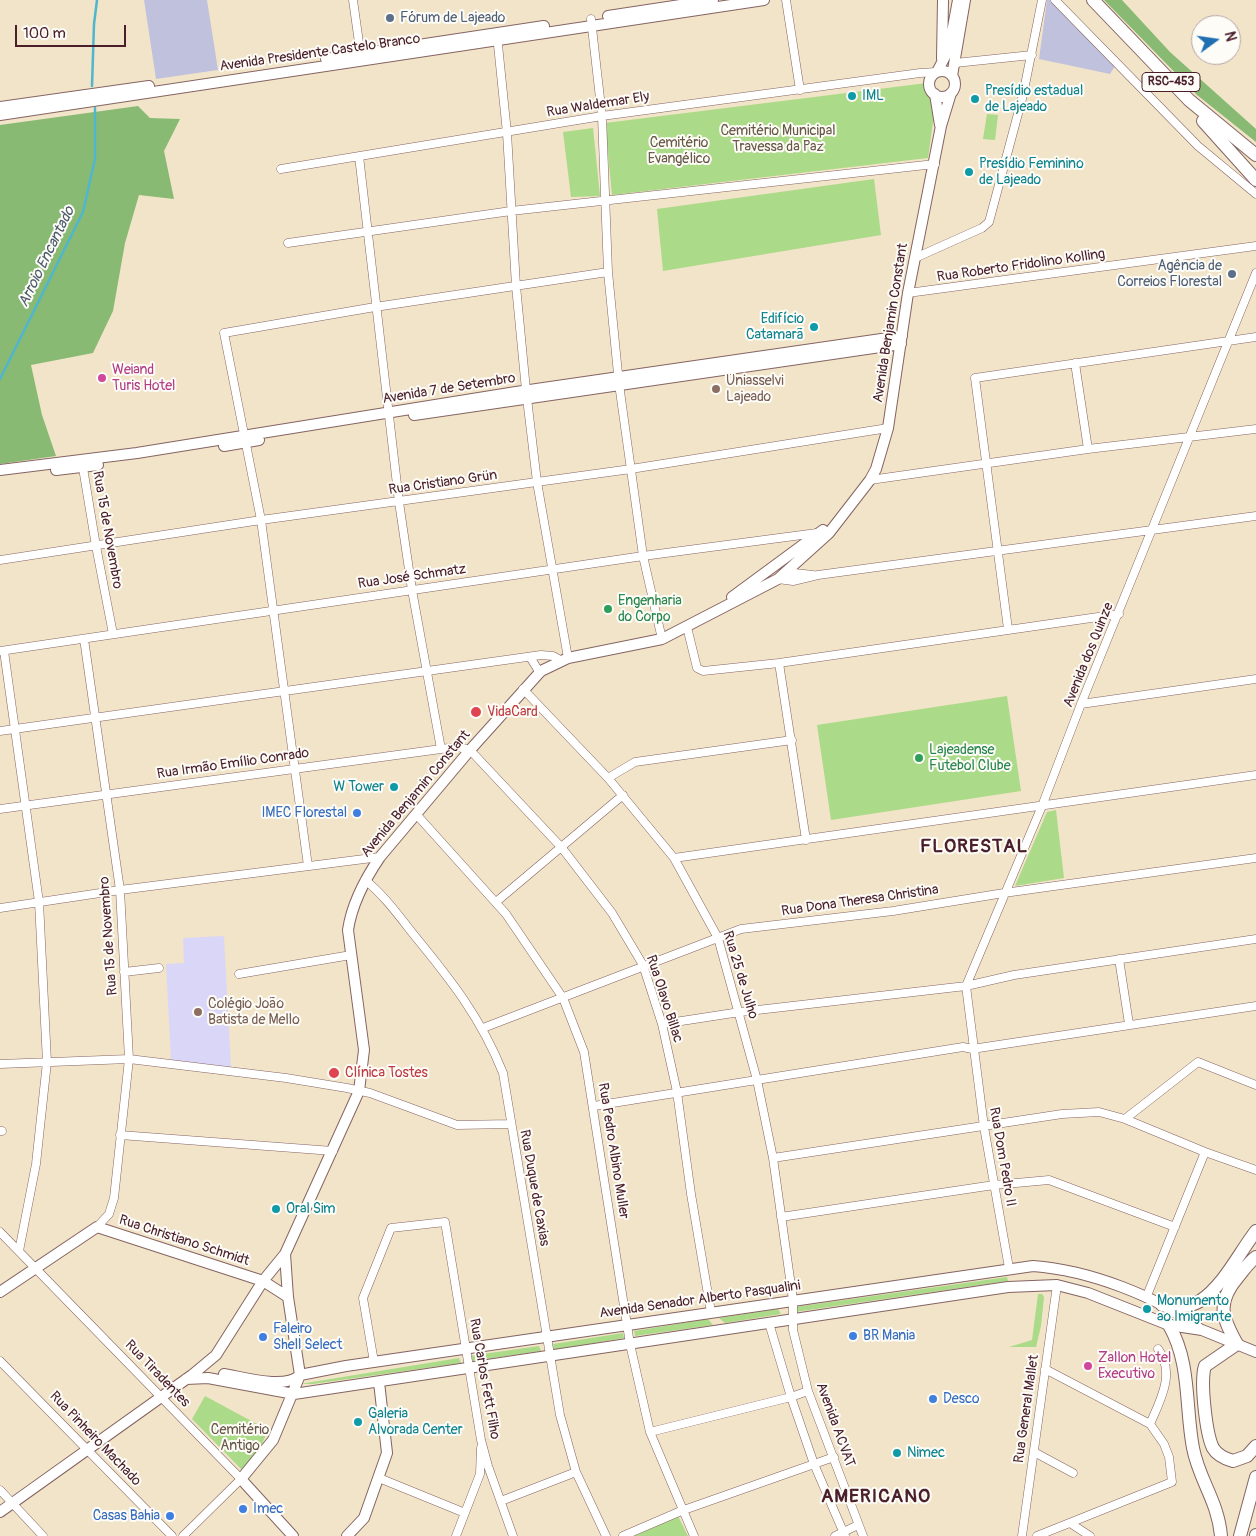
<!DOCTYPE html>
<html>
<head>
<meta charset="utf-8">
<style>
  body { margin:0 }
  #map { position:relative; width:1256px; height:1536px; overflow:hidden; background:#f2e4c8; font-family:Pangolin,sans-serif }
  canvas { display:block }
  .north { position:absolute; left:1191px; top:15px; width:50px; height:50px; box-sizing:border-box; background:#fdfcf7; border:1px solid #b5a4a5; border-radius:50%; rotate:76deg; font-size:14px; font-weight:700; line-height:20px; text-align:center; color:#4a1f2b }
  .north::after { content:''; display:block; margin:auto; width:18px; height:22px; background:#1f6fb2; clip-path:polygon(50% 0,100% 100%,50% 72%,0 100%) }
  .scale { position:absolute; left:15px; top:25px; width:111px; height:22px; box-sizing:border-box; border:2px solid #4a1f2b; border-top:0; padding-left:6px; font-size:15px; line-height:18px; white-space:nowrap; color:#4a1f2b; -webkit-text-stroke:4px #fdfcf7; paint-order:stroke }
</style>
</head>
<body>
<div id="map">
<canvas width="1256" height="1536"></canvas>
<div class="north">N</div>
<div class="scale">100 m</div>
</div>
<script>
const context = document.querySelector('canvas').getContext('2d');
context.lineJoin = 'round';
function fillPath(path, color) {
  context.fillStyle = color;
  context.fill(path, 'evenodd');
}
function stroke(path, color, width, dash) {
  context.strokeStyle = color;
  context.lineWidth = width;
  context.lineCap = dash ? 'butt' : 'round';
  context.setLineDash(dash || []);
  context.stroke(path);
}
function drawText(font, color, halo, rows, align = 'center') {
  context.font = font + ' Pangolin,sans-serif';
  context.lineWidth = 4;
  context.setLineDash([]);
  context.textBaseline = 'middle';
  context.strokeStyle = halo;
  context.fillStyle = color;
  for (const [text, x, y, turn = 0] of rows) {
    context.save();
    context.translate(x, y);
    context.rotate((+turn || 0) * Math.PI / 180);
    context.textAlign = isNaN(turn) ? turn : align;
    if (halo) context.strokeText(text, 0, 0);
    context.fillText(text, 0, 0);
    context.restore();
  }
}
const built = new Path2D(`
  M224,936L231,1067L171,1060L166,964L184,963L183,938Z`);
const industrial = new Path2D(`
  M144,0H207L218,70L156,79Z
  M1047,0H1051L1115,66L1110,74L1039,59Z`);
const green = new Path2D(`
  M927,83L934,115L928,158L612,195L605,123Z
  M987,114L998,115L995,140L983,139Z
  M593,128L600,196L571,197L563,132Z
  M874,179L881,235L663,271L657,209Z
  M1007,696L1021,791L831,820L817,725Z
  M1056,810L1064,878L1015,886L1047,812Z
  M1007,1277L1008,1281L795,1312V1307Z
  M1038,1294H1042L1044,1297L1041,1326L1036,1347H1009L1032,1340Z
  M778,1309L781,1314L725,1323L719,1318Z
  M708,1319L713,1325L635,1336L634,1331Z
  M623,1333L624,1338L554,1350L553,1344Z
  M539,1346L541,1351L473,1361L469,1356Z
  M459,1358L461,1363L313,1384H300Z
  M205,1396L268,1430L261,1446L242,1470L192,1419Z
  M678,1516L688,1536H634Z`);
const forest = new Path2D(`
  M1104,0H1122L1170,52L1256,129V142L1197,95Z
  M138,106L150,118L180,119L164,151L174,199L139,195L125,243L113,311L93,353L31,365L42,415L56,456L0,464V125Z`);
const stream = new Path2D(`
  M92,86L94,24L97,0
  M0,379L83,212L95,159V108`);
const minor = new Path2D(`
  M353,0L361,57
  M786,0L800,90
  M1055,0L1198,146L1256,194
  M591,19L602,116L608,272L619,384L643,556L662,639
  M497,35L507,133L516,286L526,390L537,482L568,658
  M955,63L1032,55
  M359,156L399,502L412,590L441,749
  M281,169L602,116L920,73L937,72
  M288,243L511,211L935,164
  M915,258L982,228L989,222L1023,95L1042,0
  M908,293L1256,246
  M1075,363L1088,449
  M82,462L96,546L113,634
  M870,480L1088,449L1256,429
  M0,560L261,520L631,469L888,428
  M785,572L813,575
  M778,579L793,581L818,575L1256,516
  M687,627L697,668L703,671L779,663L1119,614
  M1008,629L975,378L1256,337
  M84,639L120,890L129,1059L114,1198L109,1214L97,1227
  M0,651L643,556L817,533
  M4,651L39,902L47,1062L36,1164L19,1251
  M530,657L540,673
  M779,663L806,840
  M523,689L608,778L674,858L718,938L757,1080L773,1158L793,1300V1330L808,1391L863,1536
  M1081,704L1256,679
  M0,731L541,655L553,656L562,661
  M608,778L635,762L792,740
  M0,809L441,749L458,747L470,750L562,848L612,913L643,965L662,1024L677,1092L691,1194L711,1312
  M416,814L506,914L563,998L584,1052L630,1344L650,1432L694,1536
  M674,858L1256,775
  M308,866L261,520L224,333L375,307L608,272
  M365,880C384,895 399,916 414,935C451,980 481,1018 503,1073L560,1415L576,1472L606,1536
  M496,902L623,795
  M0,908L120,890L380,857
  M1119,959L1129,1024
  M124,972L159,968
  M239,974L351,955
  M662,1024L740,1012L966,986L1014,975L1256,939
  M483,1028L741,929L893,911L1004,893L1256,858
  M0,1064L129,1059L286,1078L347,1088L370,1093L457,1125L510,1124
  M594,1106L963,1047L972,1049L1256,1006
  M1125,1119L1198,1062L1256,1085
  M0,1131H2
  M120,1135L333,1151
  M773,1158L1062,1114L1099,1112L1125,1119L1205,1152L1256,1170
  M781,1217L994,1185L1049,1180L1175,1227
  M0,1232L241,1479L183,1536
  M1009,1268L984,1127L966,986L1042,806L1081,704L1256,273
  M1146,1298L1205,1152
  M769,1323L791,1397L814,1464L845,1536
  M0,1361L172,1536
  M374,1362L363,1298L391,1228L445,1222L481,1440L488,1466L513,1536
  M1150,1424C1160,1401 1176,1373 1158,1349
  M650,1432L791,1397L808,1391
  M1034,1452L1073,1473
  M379,1478L465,1513
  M0,1490L43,1536
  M501,1501L576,1472
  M1070,1523L1090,1536
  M456,1536L480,1474L481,1448
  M623,1536L681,1511L834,1457
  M835,1536L858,1525
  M1022,1536L1057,1285
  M1037,1536L1172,1482L1169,1457L1164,1444L1150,1424L1045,1369`);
const major = new Path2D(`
  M608,16L713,0
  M326,59L544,26
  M942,59L943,0
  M929 84a13 13 0 1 1 26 0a13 13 0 1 1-26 0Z
  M937,72L949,49L958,0
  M952,76L965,0
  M935,94L940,125
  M0,107L149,86
  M0,115L764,0
  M414,415L901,344
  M224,446L259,440
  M0,470L137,453L516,392L902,336
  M56,470L98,465
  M732,597L823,530
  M285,1254L288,1297L300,1375L273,1440L241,1479L293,1536
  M0,1292L97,1227L263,1281L288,1297
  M224,1374C243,1377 285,1390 300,1375L346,1366L1033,1266C1088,1270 1158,1296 1201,1330
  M186,1379L208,1378L294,1394L1008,1287L1057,1285L1088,1293L1169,1325L1202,1330L1256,1352
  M0,1512L192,1375L216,1355L263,1281L285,1254L359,1091L364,1050L348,930C352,903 365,879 380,857L470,750L541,671L568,658L662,639L778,579L829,533L870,480L876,469L888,428L908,293L941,126L951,93
  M347,1536L364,1518L387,1453L379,1382`);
const highway = new Path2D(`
  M1093,0L1189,100L1256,155
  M1203,121L1256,180
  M1256,1257C1249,1262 1243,1271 1238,1277C1216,1303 1222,1317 1237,1344L1205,1366C1200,1381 1206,1434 1213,1448C1217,1455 1226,1459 1233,1461L1247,1456L1256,1446
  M1162,1305C1175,1306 1189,1308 1200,1301C1224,1285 1239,1253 1256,1231
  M1169,1325C1191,1363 1185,1406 1193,1448C1199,1480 1218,1501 1221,1536
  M1240,1536L1256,1477
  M1256,1536V1535`);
const markers = [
  [390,18,5,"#5c6f8a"],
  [852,96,5,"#0f9aa8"],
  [975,99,5,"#0f9aa8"],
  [969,172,5,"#0f9aa8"],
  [1232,274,5,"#5c6f8a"],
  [814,327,5,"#0f9aa8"],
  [102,378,5,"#d1479c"],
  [716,389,5,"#8d6e63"],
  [608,609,5,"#2e9e5b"],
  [476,712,6,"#e0444e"],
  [919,758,5,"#2e9e5b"],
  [394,787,5,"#0f9aa8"],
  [357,813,5,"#3f7fe0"],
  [198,1012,5,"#8d6e63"],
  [334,1073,6,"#e0444e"],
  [276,1209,5,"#0f9aa8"],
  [1147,1309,5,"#0f9aa8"],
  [853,1336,5,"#3f7fe0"],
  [263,1337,5,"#3f7fe0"],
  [1088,1366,5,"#d1479c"],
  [933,1399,5,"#3f7fe0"],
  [358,1422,5,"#0f9aa8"],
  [897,1453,5,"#0f9aa8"],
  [243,1509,5,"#3f7fe0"],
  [170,1516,5,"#3f7fe0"]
];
const shields = [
  [1171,82,58]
];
const shieldNames = [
  ["RSC-453",1171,82]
];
const serviceNames = [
  ["Fórum de Lajeado",400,18],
  ["Agência de",1222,266,"right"],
  ["Correios Florestal",1222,282,"right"]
];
const streetNames = [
  ["Avenida Presidente Castelo Branco",320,53,-8],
  ["Rua Waldemar Ely",598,105,-9],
  ["Rua Roberto Fridolino Kolling",1021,266,-8],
  ["Avenida Benjamin Constant",891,323,-81],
  ["Avenida 7 de Setembro",449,389,-9],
  ["Rua Cristiano Grün",443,483,-8],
  ["Rua 15 de Novembro",107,530,80],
  ["Rua José Schmatz",412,577,-8],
  ["Avenida dos Quinze",1089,655,-68],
  ["Rua Irmão Emílio Conrado",233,764,-8],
  ["Avenida Benjamin Constant",416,794,-50],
  ["Rua Dona Theresa Christina",860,901,-8],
  ["Rua 15 de Novembro",109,936,-94],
  ["Rua 25 de Julho",740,975,73],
  ["Rua Olavo Billac",664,999,72],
  ["Rua Pedro Albino Muller",613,1151,81],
  ["Rua Dom Pedro II",1002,1157,80],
  ["Rua Duque de Caxias",534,1188,80],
  ["Rua Christiano Schmidt",184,1241,18],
  ["Avenida Senador Alberto Pasqualini",700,1300,-8],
  ["Rua Tiradentes",157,1374,46],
  ["Rua Carlos Fett Filho",484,1379,80],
  ["Rua General Mallet",1027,1409,-82],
  ["Avenida ACVAT",835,1425,70],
  ["Rua Pinheiro Machado",95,1439,46]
];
const cultureNames = [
  ["Presídio estadual",985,91],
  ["de Lajeado",985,107],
  ["IML",862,96],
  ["Presídio Feminino",979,164],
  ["de Lajeado",979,180],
  ["Edifício",804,319,"right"],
  ["Catamarã",804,335,"right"],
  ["W Tower",384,787,"right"],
  ["Oral Sim",286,1209],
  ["Monumento",1157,1301],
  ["ao Imigrante",1157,1317],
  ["Galeria",368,1414],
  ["Alvorada Center",368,1430],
  ["Nimec",907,1453]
];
const parkNames = [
  ["Cemitério Municipal",778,131],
  ["Travessa da Paz",778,147],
  ["Cemitério",679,143],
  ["Evangélico",679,159],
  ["Cemitério",240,1430],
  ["Antigo",240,1446]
];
const hotelNames = [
  ["Weiand",112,370],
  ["Turis Hotel",112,386],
  ["Zallon Hotel",1098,1358],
  ["Executivo",1098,1374]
];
const educationNames = [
  ["Uniasselvi",726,381],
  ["Lajeado",726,397],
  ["Colégio João",208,1004],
  ["Batista de Mello",208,1020]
];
const leisureNames = [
  ["Engenharia",618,601],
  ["do Corpo",618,617],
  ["Lajeadense",929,750],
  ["Futebol Clube",929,766]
];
const healthNames = [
  ["VidaCard",487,712],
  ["Clínica Tostes",345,1073]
];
const shopNames = [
  ["IMEC Florestal",347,813,"right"],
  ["Faleiro",273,1329],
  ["Shell Select",273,1345],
  ["BR Mania",863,1336],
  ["Desco",943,1399],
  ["Imec",253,1509],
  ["Casas Bahia",160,1516,"right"]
];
const waterNames = [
  ["Arroio Encantado",47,257,-64]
];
const districtNames = [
  ["FLORESTAL",974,847],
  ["AMERICANO",876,1497]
];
fillPath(built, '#dad6f7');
fillPath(industrial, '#c0c2dd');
fillPath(green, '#abda88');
fillPath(forest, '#88ba74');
stroke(stream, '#4fb6cd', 2.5);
stroke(minor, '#856462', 9);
stroke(major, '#856462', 12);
stroke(highway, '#856462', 14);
stroke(minor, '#fff', 8);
stroke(major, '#fff', 10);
stroke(highway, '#fff', 12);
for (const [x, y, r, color] of markers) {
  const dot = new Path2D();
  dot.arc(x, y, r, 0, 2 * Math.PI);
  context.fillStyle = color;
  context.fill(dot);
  stroke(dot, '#fdfcf7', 2);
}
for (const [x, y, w] of shields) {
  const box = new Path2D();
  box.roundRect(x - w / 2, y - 9.5, w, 19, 4);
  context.fillStyle = '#fdfcf7';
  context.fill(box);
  stroke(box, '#4a1f2b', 1);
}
drawText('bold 12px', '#4a1f2b', null, shieldNames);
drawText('14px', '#4e5e75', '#fdfcf7', serviceNames, 'left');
drawText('14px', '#4a1f2b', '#fdfcf7', streetNames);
drawText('14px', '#0d838f', '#fdfcf7', cultureNames, 'left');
drawText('14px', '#675747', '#fdfcf7', parkNames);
drawText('14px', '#b23c85', '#fdfcf7', hotelNames, 'left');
drawText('14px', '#785e54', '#fdfcf7', educationNames, 'left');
drawText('14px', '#27864d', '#fdfcf7', leisureNames, 'left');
drawText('14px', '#be3a42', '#fdfcf7', healthNames, 'left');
drawText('14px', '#366cbe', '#fdfcf7', shopNames, 'left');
drawText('italic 15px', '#4c5b6c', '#fdfcf7', waterNames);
context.letterSpacing = '1px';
drawText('bold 19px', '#4a1f2b', '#fdfcf7', districtNames);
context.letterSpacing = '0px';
</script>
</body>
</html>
